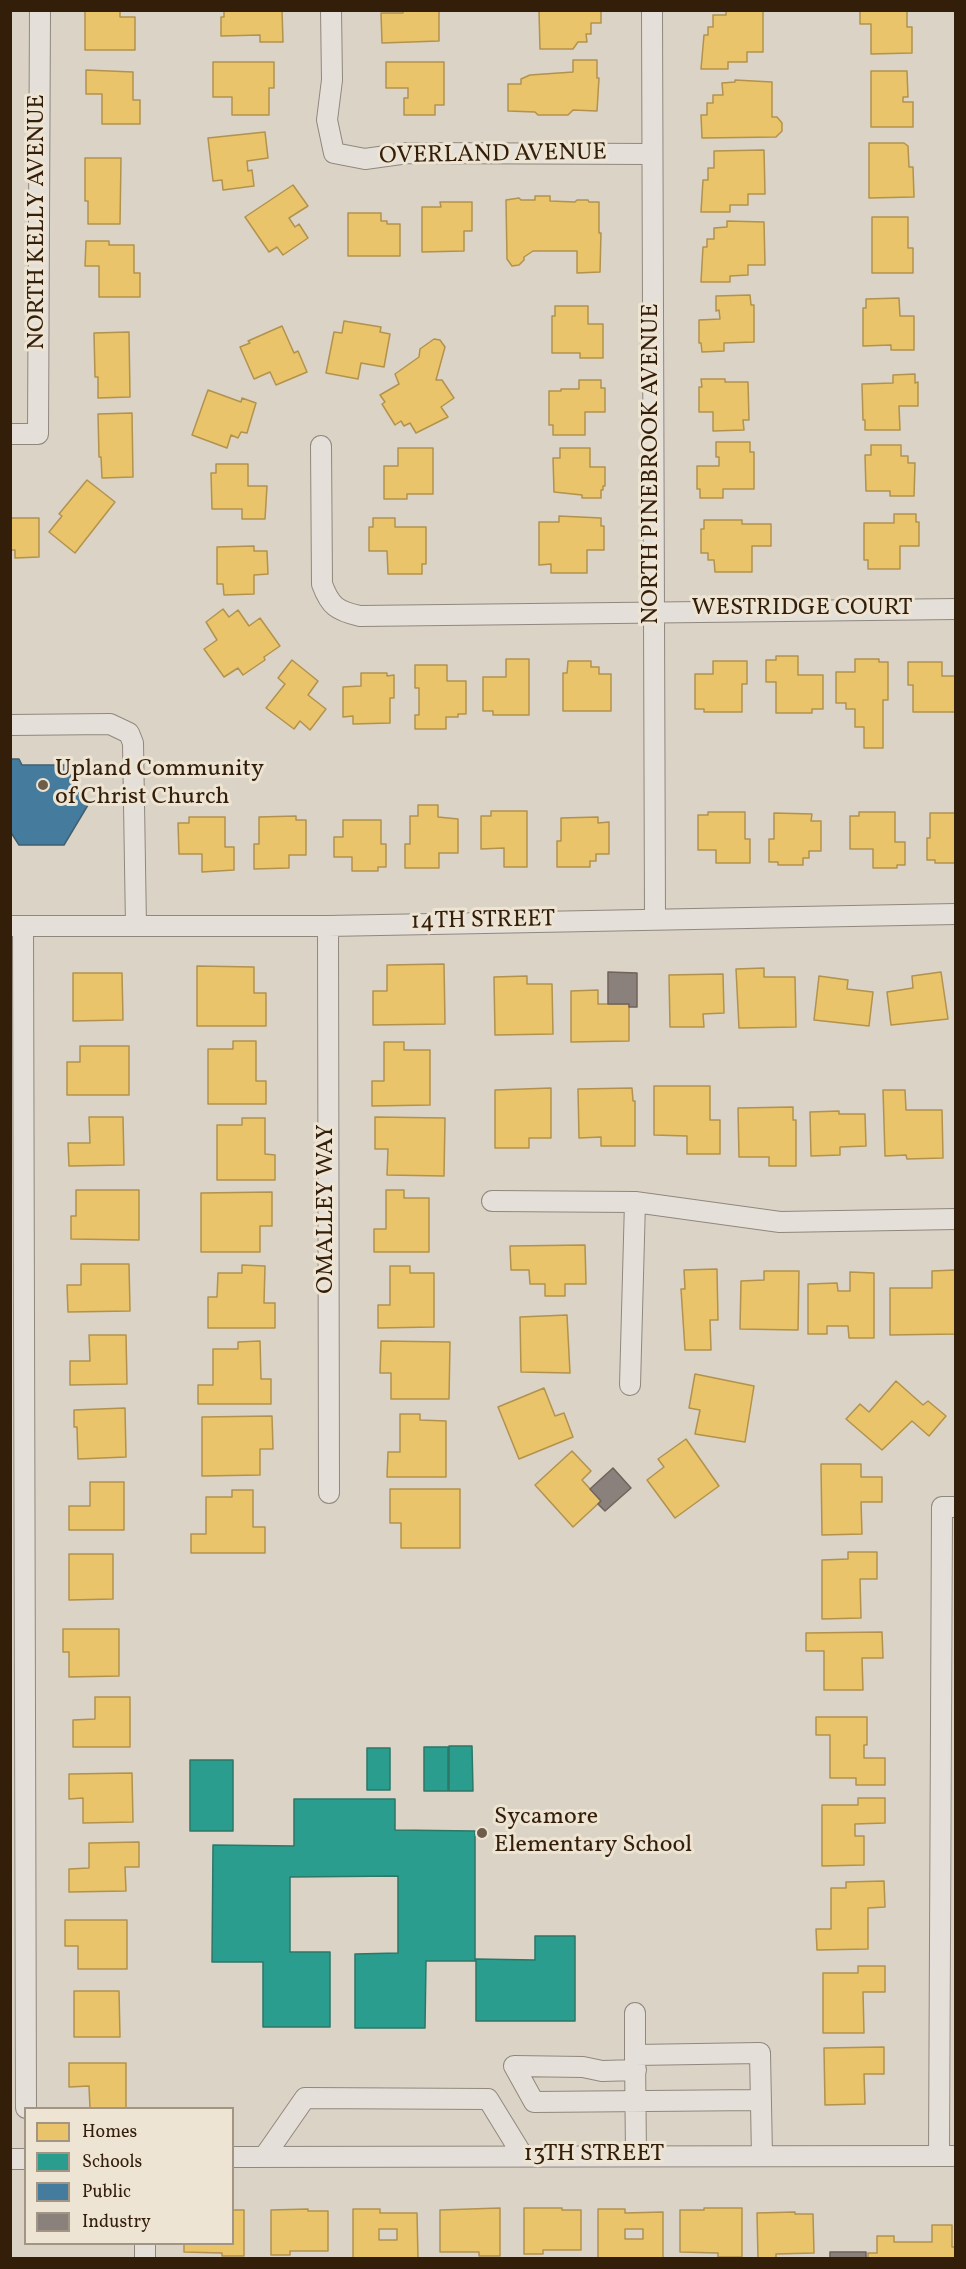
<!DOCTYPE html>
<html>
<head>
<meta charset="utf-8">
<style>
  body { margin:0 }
  #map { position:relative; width:966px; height:2269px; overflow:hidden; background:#dbd3c5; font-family:Vollkorn,serif }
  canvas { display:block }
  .frame { position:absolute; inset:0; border:12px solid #331e0a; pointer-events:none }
  .legend { position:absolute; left:24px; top:2107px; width:210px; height:138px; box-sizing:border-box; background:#ede4d3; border:2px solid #a39583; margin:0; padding:8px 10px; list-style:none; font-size:18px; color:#331e0a }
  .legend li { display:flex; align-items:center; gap:12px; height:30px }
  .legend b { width:30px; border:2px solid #a39583 }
</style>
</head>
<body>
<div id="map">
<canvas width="966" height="2269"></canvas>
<div class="frame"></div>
<ul class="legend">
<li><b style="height:16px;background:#e9c46a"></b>Homes</li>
<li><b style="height:16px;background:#2a9d8f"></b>Schools</li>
<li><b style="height:16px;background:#457b9d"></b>Public</li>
<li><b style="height:16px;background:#8a817c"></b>Industry</li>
</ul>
</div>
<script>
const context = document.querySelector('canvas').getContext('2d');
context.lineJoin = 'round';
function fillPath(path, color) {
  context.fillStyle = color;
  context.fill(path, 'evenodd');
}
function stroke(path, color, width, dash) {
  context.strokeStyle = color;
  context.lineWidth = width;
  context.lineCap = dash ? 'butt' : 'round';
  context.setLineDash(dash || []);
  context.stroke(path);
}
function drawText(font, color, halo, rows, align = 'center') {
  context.font = font + ' Vollkorn,serif';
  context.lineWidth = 6;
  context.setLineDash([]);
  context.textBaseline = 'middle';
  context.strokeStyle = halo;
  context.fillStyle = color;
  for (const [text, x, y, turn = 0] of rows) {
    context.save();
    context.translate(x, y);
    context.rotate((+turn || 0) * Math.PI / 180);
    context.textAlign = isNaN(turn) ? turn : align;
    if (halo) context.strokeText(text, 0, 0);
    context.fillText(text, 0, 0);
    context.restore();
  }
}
const homes = new Path2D(`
  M85,10H120V17H135V50H85Z
  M224,10H282L283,42H260V35L221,36V17H224Z
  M403,10H439V41L382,43L381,13H403Z
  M539,10H601V23H591V34H586L587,42H578L573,49H540Z
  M726,10H763V52H747V62H728V69H701L704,35H708V27H713V15H726Z
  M860,10H907V27H912V53L871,54V24H860Z
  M573,60H597V78H599L597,111L573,110L568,115H538L535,112L508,111V84H521V79L530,75L573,72Z
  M213,62H274V88H269V115H232V97H213Z
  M386,62H444V105H435V115H404V98H408V88H386Z
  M86,70L133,72V100H140V124H102V94H86Z
  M871,71H907L908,97H903V102H913V127H871Z
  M735,80L772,82V117H777L782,123V131L776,137L702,138L701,115H707V103H713V95H723L722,83L735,82Z
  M265,132L268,158L247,161L248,171L252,170L254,186L223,190L222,180L213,181L208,138Z
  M869,143H904L908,146L909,167H913L914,197L869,198Z
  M764,150L765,194H748V205H730V212H701L703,180H708V168H714V151Z
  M85,158H121L120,224H88V201H85Z
  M293,185L308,206L289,218L295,227L299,224L308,238L283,255L277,247L269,252L245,217Z
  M535,196H550V201L575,202L577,200H588L589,202H599V233H601L600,272L577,273V251H533L524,257V260L519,265L512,266L507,259L506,200L519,198L521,200H535Z
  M440,202H472V231H464V251L422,252V207H441Z
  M348,213H381V221H387V224H400V256H348Z
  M872,217H908V248H913V273H872Z
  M727,221L764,222L765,265H748V275L730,276V282H701L703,247H707V239H714V228L727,227Z
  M86,241H109V245H134V273H140V297H99V266H85Z
  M750,295L751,305H754V342L724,343V351L702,352L701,343H699V320L720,319L719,310L716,311V296Z
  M899,298L900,316H914V350H891V345L863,346V308H866V299Z
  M555,306H588V324H603V358H580V353H552V316H555Z
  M344,321L381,327L380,332L390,334L384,367L361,363L358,379L326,373L334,332L342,333Z
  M282,326L294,353L298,351L307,372L276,385L270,372L254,379L240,347L250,343L248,341Z
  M129,332L130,397L98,398V377H95L94,333Z
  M434,339L440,340L445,347L436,380H442L454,398L441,407L448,417L416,433L410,423L404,426L401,421L395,425L382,404L385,402L380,395L399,384L395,374L419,357L420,349Z
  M915,374V383L918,382V406H899L900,430H865V420H863L862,384L893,383V375Z
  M701,379H725V382H748L749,420H743L744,430L713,431V412H699V387H702Z
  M579,380H601V388H605V412H585V435H553V425H549V391H561V389H579Z
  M208,390L241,402L242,398L256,403L247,433L241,432L238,438L231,435L227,448L192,435Z
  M132,413L133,477L102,478L101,457H99L98,414Z
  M716,442H750V452H754V489H723V498H700V489H697V466H719V457H716Z
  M871,445H901V456H908V463H915L914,496H890V491H866L865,455H871Z
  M398,448H433V494H407V499H384V466H398Z
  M560,448H590V467H605V486H603V490H601V498H582V495L554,492L553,458H560Z
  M216,464H248V486H267L265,519H242V509H212L211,473H216Z
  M87,480L115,502L75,553L49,532L62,516L59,514Z
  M894,514H916V522H919V546H900V569H868V560H864V523H894Z
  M559,516L601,518V526H604V550H587V573H551V564L539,565V522H559Z
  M10,518H39V557L15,558V550H10Z
  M373,518H395V527H426V564H422V574H388L387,551H369V527H373Z
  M704,520H742V524H771V546H752V572H715L714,560H708V553H701V529H704Z
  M254,546V551H267L268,574L254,575V594L224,595L223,584H217V547Z
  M223,609L229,617L238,610L249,626L260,618L280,646L264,657L265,660L243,675L238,668L224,677L204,649L217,640L206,622Z
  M776,656H798V675H823V709H812V713H776V682H766V660H776Z
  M506,659H529V715H493V711H483V677H506Z
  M855,659H879V662H888V700H883V748H864V727H855V709H846V703H836V672H855Z
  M292,660L318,681L308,695L326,709L310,730L300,721L294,729L266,708L285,684L278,678Z
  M568,661H591V667H599V674H611V711H563V673H567Z
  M713,661H747V684H742V712H704V709H695V674H713Z
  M908,662H942V676H956V712H913V685H908Z
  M415,665H447V681H466V714H458V717H446V729H415V715H419V688H415Z
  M361,673H387V676L394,675V698H390V723L353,724V716L343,717V687L361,686Z
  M418,805H438V817L458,819V853H439V868H405V844H410V816H418Z
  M491,811H527V867H504V848L481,849V816H491Z
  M708,812H745V839H750V863H716V850H698V815H708Z
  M859,812H895V842H905V865H897V868H873V849H850V816H859Z
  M774,813L812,814L811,821H821V851H809V858H803V865H778V862H769V839H774Z
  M930,813H956V863H935V860H927V838H930Z
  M296,816V820H306V855H289V868L254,869V844H259V817Z
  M189,817H225V847H234V870L202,872V854H179L178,823H189Z
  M598,817V823L609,822V854H596V861H590V867H557V841H561V818Z
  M343,820H381V844H386V867H378V871H352V857H334V837H343Z
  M444,964L445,1024L373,1025V991H387V965Z
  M197,966L254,967V993H266V1026H197Z
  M764,968V977H795L796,1027L739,1028L736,969Z
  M941,972L948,1019L891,1025L887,992L913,988L912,976Z
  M73,973H122L123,1020L73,1021Z
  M723,974L724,1013L703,1014L704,1027H670L669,975Z
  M527,976V984H552L553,1034L495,1035L494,977Z
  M819,976L848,980L847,989L873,992L869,1026L814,1020Z
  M598,990V1004H629V1041L571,1042V991Z
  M233,1041H256V1081H266V1104H208V1049H233Z
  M384,1042H404V1050H430V1105L372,1106V1081H384Z
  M80,1046H129V1095H67V1062H80Z
  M654,1086H710V1120H720V1154H687V1136L654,1135Z
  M551,1088V1138H529V1148H495V1090Z
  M632,1088L633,1101H635V1146H601V1137L579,1138L578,1089Z
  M883,1090H905L906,1110H942L943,1158L907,1159L906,1155L885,1156Z
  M793,1107V1120H796V1166H769V1157H739L738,1108Z
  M839,1111V1114H865L866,1146L840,1147V1155L811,1156L810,1112Z
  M89,1117H123L124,1165L69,1166L68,1143H90Z
  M375,1117L445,1118L444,1176L387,1175L388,1149H375Z
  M242,1118H265V1154L275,1155V1180H217V1125H242Z
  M76,1190H139V1240L71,1239V1216H76Z
  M386,1190H404V1198H429V1252H374V1229H386Z
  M272,1192V1226H260V1252H201V1193Z
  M585,1245L586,1284H565V1296H545V1284H530L529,1270H511L510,1246Z
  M81,1264H129L130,1311L68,1312L67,1285H81Z
  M242,1265L265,1266L264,1303H275V1328H208V1297H217L218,1273H242Z
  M390,1266H410V1273H434V1327L378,1328V1305H390Z
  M717,1269L718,1320H710L711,1350H685L681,1289H685L684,1270Z
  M955,1270L956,1334L890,1335V1288H932V1271Z
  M764,1271H799L798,1330L740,1329L741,1281L764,1280Z
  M850,1272L874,1273V1338H849L848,1326H827V1334H808V1284L837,1283L838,1291H850Z
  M567,1315L570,1373L521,1372L520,1317Z
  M89,1335H126L127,1384L70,1385V1361H90Z
  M260,1341L261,1379H271V1404H198V1385H213V1349H238V1342Z
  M381,1341L450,1342L449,1399H391V1373H380Z
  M695,1374L754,1386L745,1442L695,1434L700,1410L689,1408Z
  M896,1381L923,1405L928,1401L946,1416L929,1436L912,1421L882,1450L846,1419L860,1404L869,1412Z
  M544,1388L555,1416L564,1413L573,1437L519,1459L498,1407Z
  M125,1408L126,1457L78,1459L77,1427H74V1410Z
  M400,1414H420V1420L446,1421V1477H387L388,1452H400Z
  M272,1416L273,1449H260V1475L202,1476V1417Z
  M686,1439L719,1486L675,1518L647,1480L664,1467L658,1459Z
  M572,1451L591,1471L582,1480L601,1501L573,1527L535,1485Z
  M821,1464H861V1477H882V1502H861L862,1534L822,1535Z
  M90,1482H124V1530H69V1506H90Z
  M390,1489H460V1548H401V1523H390Z
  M232,1490H253V1527H265V1553H191V1534H206V1497H232Z
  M848,1552H877V1579H860L861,1618L822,1619V1560L848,1559Z
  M69,1554H113V1599L69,1600Z
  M63,1629H119V1676L69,1677V1652H63Z
  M882,1632L883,1658H862L863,1690H824V1651H806V1633Z
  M95,1697H130V1747H73V1720L95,1719Z
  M816,1717H867V1745H864V1758H885V1785H856V1778H830V1735H816Z
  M132,1773L133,1822L83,1823V1798L69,1799V1774Z
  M858,1798H885V1823L855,1824V1836H864V1865L822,1866V1805H858Z
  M139,1842V1867H125L126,1891L69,1892V1869L89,1868V1843Z
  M884,1881L885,1907L868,1908V1949L817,1950L816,1929H831V1888H846V1882Z
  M65,1920H127V1969H78V1946H65Z
  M858,1966H885V1992H863L864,2033H823V1973H858Z
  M74,1991H119L120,2037H74Z
  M884,2047V2074H864L865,2104L825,2105L824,2048Z
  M69,2063H126V2108H90L89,2086L69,2087Z
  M500,2208V2256H479V2252H440V2210Z
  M524,2208H562V2210H581V2250H543V2254H524Z
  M704,2208H742V2257H718V2253L680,2252V2210H704Z
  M308,2209V2211H328V2251H290V2255H271V2210Z
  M353,2209H380V2213H417L418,2258H353ZM379,2229H397V2240H379Z
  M598,2209H625V2213L663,2212V2258H598ZM625,2229H643V2239H625Z
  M232,2210H244V2256H222V2253L184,2252V2244H232Z
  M795,2212V2214H813L814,2253L776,2254V2258H758L757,2213Z
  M932,2225H952V2247H956V2258H868V2253H877V2236H894V2242H932Z`);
const schools = new Path2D(`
  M449,1746H472L473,1791H449Z
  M424,1747H448V1791H424Z
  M367,1748H390V1790H367Z
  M190,1760H233V1831H190Z
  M294,1799H395V1830L475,1831V1961H426L425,2028H355V1954L398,1953V1876L290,1877V1952H330V2027H263V1962H212L213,1845L294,1846Z
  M535,1936H575V2021H476V1959L535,1960Z`);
const public = new Path2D(`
  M10,759H19L22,765H65L88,805L64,845H19L10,831Z`);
const industry = new Path2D(`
  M608,972L637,973V1007H629V1004H608Z
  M613,1468L631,1488L605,1511L598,1504L601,1501L590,1489Z
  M830,2252H866V2258H830Z`);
const minor = new Path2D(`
  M331,10L332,80L327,120L334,153L365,159L408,153L652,154
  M652,10L655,918
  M10,434H38L40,10
  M321,446L322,584C330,606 337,611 360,616L956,609
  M10,725L110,724L129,733L133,743L136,926
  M10,926H328L956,914
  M23,926L26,2108
  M328,926L329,1493
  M492,1201L635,1202L780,1222L956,1219
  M630,1385L635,1202
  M635,2013V2055
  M636,2070L602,2071L583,2067L514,2066L534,2102L760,2100
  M636,2156L635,2055L760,2053L762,2156
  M939,2156L942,1507H956
  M232,2157L956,2156
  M264,2157L305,2098L488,2099L523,2156
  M10,2159H26
  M145,2244V2258`);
const markers = [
  [43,785,6,"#6e5d4b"],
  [482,1833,6,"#6e5d4b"]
];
const streetNames = [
  ["OVERLAND AVENUE",493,156,-1],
  ["NORTH KELLY AVENUE",39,222,-90],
  ["NORTH PINEBROOK AVENUE",653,464,-90],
  ["WESTRIDGE COURT",802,610],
  ["14TH STREET",483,922,-1],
  ["OMALLEY WAY",328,1209,-90],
  ["13TH STREET",594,2156]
];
const poiNames = [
  ["Upland Community",55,771],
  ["of Christ Church",55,799],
  ["Sycamore",494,1819],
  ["Elementary School",494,1847]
];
fillPath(homes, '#e9c46a');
stroke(homes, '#b2924d', 1.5);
fillPath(schools, '#2a9d8f');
stroke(schools, '#2d7767', 1.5);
fillPath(public, '#457b9d');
stroke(public, '#405f71', 1.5);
fillPath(industry, '#8a817c');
stroke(industry, '#70635a', 1.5);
stroke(minor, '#90887e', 22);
stroke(minor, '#e4dfd8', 20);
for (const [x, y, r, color] of markers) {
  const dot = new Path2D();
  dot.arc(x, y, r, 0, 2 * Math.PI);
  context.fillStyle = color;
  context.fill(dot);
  stroke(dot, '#ede4d3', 2);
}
drawText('24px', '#331e0a', '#ede4d3', streetNames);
drawText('24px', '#331e0a', '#ede4d3', poiNames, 'left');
</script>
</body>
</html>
